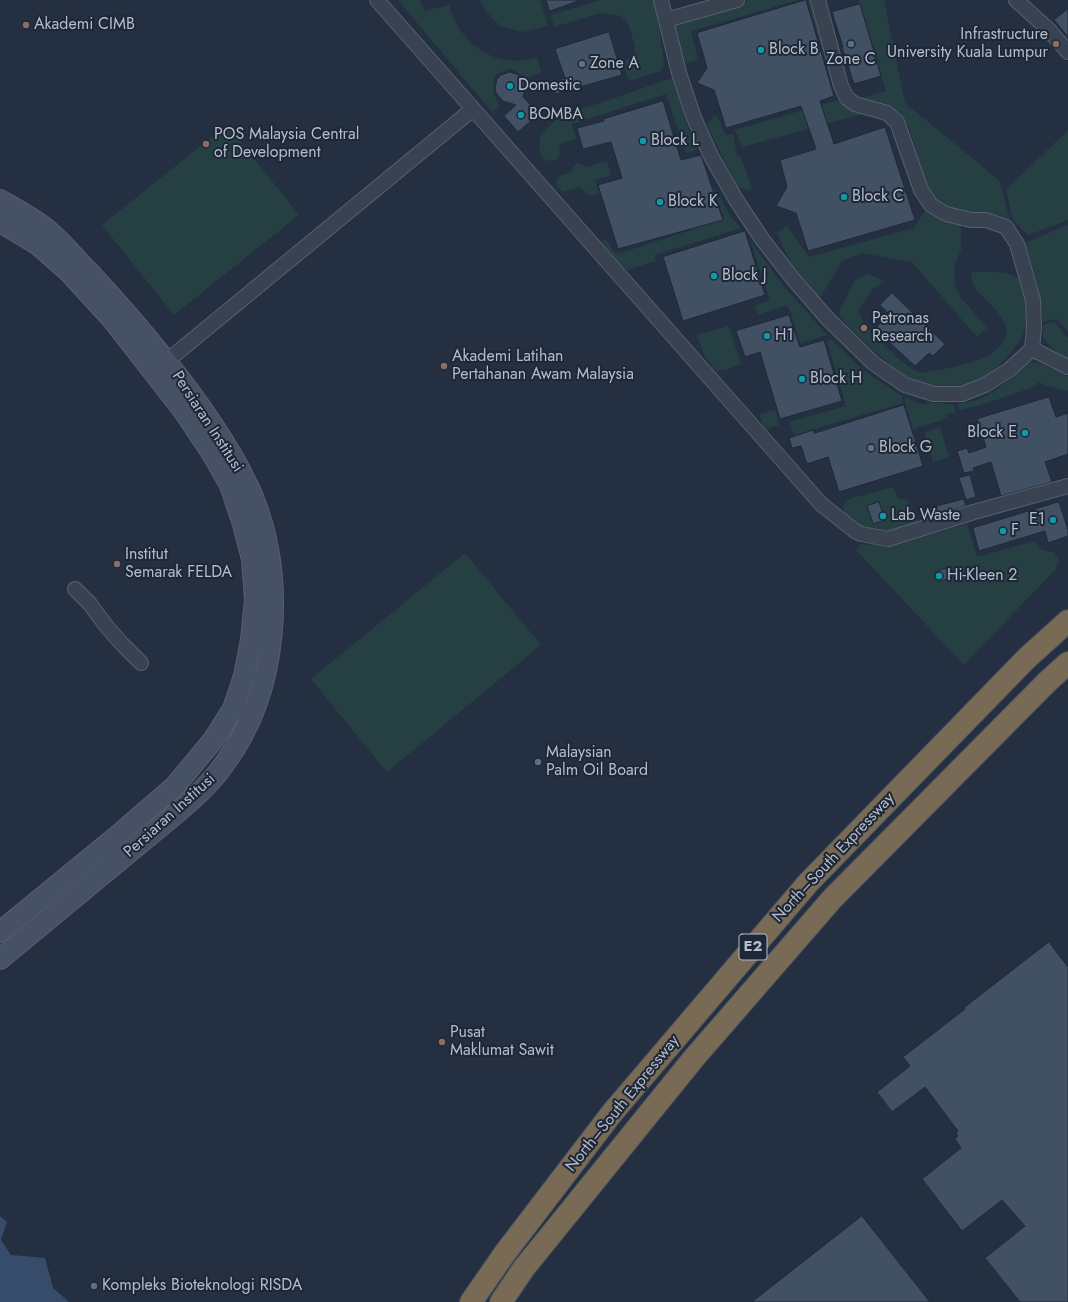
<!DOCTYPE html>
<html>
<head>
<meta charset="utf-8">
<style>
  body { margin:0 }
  canvas { display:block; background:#243042 }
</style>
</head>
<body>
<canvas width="1068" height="1302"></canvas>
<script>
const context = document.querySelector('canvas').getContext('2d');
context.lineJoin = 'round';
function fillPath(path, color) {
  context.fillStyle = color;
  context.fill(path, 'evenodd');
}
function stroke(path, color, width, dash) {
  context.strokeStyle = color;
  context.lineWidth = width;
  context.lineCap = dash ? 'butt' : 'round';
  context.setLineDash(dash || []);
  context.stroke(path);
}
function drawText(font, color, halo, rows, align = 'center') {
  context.font = font + ' Jost,sans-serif';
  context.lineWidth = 4;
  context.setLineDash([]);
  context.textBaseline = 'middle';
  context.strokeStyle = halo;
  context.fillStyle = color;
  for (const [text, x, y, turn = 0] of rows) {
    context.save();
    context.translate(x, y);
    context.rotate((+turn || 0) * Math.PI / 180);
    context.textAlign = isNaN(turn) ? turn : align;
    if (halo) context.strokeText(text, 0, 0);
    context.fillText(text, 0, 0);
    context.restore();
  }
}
const green = new Path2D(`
  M398,0H420L424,11L449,5C451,12 454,19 457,25C475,54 505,68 537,57L541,73L526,78L510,68L495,75C491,88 493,95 500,106L492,112Z
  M480,0H540L548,26L523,32L500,26L484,9Z
  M601,0H655L664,63L661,71L629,81L623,62L634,56L635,46L628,23L621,16L600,13L554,27L551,15Z
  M748,0H798L691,31L698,60L680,64L670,23Z
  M807,0H811L832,71L866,113L742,147L735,130L838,100Z
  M859,0H884L905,103L1000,181L1011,225L961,213L937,200L928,187L909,128L902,115L897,110L883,106H869L864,97L886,91Z
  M674,79L688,109L684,115L696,150L686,153L666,94L572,124L576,139L562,143L559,148L560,152L557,160L548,161L542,157L539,149L540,136L555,120L574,111L606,101L666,80Z
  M717,115L725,135L733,134L737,156L741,157L752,189L746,190L737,186L707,125L712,118Z
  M227,125L299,215L174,315L102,225Z
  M1068,130V220L1028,235L1013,220L1006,190Z
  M607,161L611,175L595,180L599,193L590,196L580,187L562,192L556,184L559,176L571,172L573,167L578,163L587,167Z
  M713,186L733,220L741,228L654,255L656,261L627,270L620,265L601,241L606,240L614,252L621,253L724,219Z
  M926,209L961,226V250L954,266L955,286L961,298L987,328L977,337L912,262L862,253L842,261L820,298L789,260L777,233L787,226L809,257L914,228Z
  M1068,225V332L1057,319L1043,322L1039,291L1025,243Z
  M750,240L782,284L827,335L800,343L792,316L787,305L758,315L755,306L770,300Z
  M972,272C985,272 1016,269 1023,284C1027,292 1027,323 1024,332C1020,345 992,375 979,380C959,389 933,387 913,380C906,378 899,371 893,367C873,350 857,336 840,317V310L855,280L868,274L885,281L873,289L859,309C860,312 860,317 862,320C867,330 910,372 921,373C924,373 929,371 933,371C951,368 995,360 1004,341C1019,313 964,295 972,272Z
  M1054,322L1068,338V359L1061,356L1043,338V325Z
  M729,326L741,364L725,370L716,371L705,356L696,335Z
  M832,340L863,370L902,396L903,403L794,435L790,422L846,406L827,341Z
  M1031,362L1039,363L1068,376V391L1047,386L1039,382L1034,387L981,405L959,410L958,404L978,400L991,393L1012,379L1026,366Z
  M905,397L919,403L925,404L930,402L954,405L956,413H948L947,417L940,421L919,427L915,430H913L905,401Z
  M775,410L779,425L766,429L762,423L760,414Z
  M940,427L949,457L933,462L925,432Z
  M893,487L898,499H906L911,506L918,523L884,533L864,530L844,513L843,508L845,502L852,498Z
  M967,524L977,557L1035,541L1042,550L1054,552L1059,561L1055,570L964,665L856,550L861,544L889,546Z
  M465,553L541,645L387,772L311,679Z`);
const water = new Path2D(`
  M0,1216L7,1222L1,1240L11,1255L45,1258L53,1288L69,1302H0Z`);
const building = new Path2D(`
  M546,0H578V1L550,11Z
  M806,0L834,96L820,101L834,144L885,127L915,220L808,251L796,213L776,206L787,187L780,160L816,149L801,106L726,128L714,90L697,83L707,68L697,33Z
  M860,4L881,76L854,84L842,47H843L832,12Z
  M1068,9V37L1054,20Z
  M609,32L622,75L555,94L552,82L565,78L555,49Z
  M510,72L519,75L523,78L525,88L523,97L539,114L518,132L504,116L516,105L503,101L496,93L495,88L497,79L501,75Z
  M663,101L681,160L701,155L723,220L618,249L598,185L622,178L611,142L583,149L577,128L604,121V119Z
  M745,231L765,295L683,321L663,257Z
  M892,293L945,344L933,356L929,353L915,366L875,329L889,314L880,305Z
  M789,315L800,347L824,340L842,401L780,419L760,352L745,357L736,331Z
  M1049,397L1056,417L1068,413V454L1045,462L1052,482L1001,496L991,462L973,468L974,471L964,473L957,451L967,448L969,453L986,447L977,419Z
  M904,405L923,466L839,492L828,457L807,464L801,446L792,448L789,438L813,430L814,433Z
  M970,475L976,497L966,500L959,478Z
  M964,499L966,506L923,519L920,511Z
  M879,502L885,520L873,524L867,506Z
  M1059,502L1068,530V536L1048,543L1045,531L979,551L973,528Z
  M948,568L951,578L938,582L935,572Z
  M1049,942L1068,967V1302H1020L985,1258L1025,1226L1002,1200L962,1231L922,1179L961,1148L955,1139L958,1136L956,1133L958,1131L925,1087L892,1112L877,1092L910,1066L903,1057L965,1009L964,1008Z
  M862,1216L930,1302H752Z`);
const street = new Path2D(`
  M377,0L821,504L855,531L861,534L888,539L974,512L1068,486
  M661,0L679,73L694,118L711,156L735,198L762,239L794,280L827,318L873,363L905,385L934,394H962L985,385L1009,370L1032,349L1034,328L1033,300L1017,244L1006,227L986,220H971L946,214L931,205L921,190L897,122L887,113L855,104L847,98L841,86L818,0
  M1016,0L1049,30L1068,52
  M666,20L737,0
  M1032,349L1068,367
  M167,361L473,109
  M75,589L90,604L107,627L122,644L141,663`);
const secondary = new Path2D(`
  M0,200C17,210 35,219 50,232C64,244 76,259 89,272C109,294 129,316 148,339C182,380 215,423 240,470C244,479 249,487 253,497C286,580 279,690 225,763C212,782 196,796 179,811L0,959
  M0,222L37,244L69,272L112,319L183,410L213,455L230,485L243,524L252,559L255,600L251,640L244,676L233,709L214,739L175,786L116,837L0,932`);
const highway = new Path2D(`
  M471,1302L505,1253L612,1113L808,883L1027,658L1068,621
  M501,1302L524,1268L694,1058L832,899L1047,682L1068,663`);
const markers = [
  [26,25,4,"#8d6e63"],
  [851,44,4,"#5c6f8a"],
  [1056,44,4,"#8d6e63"],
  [761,50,4,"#0f9aa8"],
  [582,64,4,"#5c6f8a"],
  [510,86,4,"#0f9aa8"],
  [521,115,4,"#0f9aa8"],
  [643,141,4,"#0f9aa8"],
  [206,144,4,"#8d6e63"],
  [844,197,4,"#0f9aa8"],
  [660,202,4,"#0f9aa8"],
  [714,276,4,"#0f9aa8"],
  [864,328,4,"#8d6e63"],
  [767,336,4,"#0f9aa8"],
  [444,366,4,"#8d6e63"],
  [802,379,4,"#0f9aa8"],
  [1025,433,4,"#0f9aa8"],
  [871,448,4,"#5c6f8a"],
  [883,516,4,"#0f9aa8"],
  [1053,520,4,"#0f9aa8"],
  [1003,531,4,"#0f9aa8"],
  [117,564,4,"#8d6e63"],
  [939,576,4,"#0f9aa8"],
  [538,762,4,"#5c6f8a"],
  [442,1042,4,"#8d6e63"],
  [94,1286,4,"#5c6f8a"]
];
const shields = [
  [753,947,28]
];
const shieldNames = [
  ["E2",753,947]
];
const poiNames = [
  ["Akademi CIMB",34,25],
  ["Infrastructure",1048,35,"right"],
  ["University Kuala Lumpur",1048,53,"right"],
  ["Block B",769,50],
  ["Zone C",851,60,"center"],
  ["Zone A",590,64],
  ["Domestic",518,86],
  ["BOMBA",529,115],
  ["POS Malaysia Central",214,135],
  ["of Development",214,153],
  ["Block L",651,141],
  ["Block C",852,197],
  ["Block K",668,202],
  ["Block J",722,276],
  ["Petronas",872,319],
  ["Research",872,337],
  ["H1",775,336],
  ["Akademi Latihan",452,357],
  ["Pertahanan Awam Malaysia",452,375],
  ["Block H",810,379],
  ["Block E",1017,433,"right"],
  ["Block G",879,448],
  ["Lab Waste",891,516],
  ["E1",1045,520,"right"],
  ["F",1011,531],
  ["Institut",125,555],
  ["Semarak FELDA",125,573],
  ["Hi-Kleen 2",947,576],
  ["Malaysian",546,753],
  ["Palm Oil Board",546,771],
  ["Pusat",450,1033],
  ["Maklumat Sawit",450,1051],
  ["Kompleks Bioteknologi RISDA",102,1286]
];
const streetNames = [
  ["Persiaran Institusi",207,422,57],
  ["Persiaran Institusi",170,816,-42],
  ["North–South Expressway",834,858,-47],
  ["North–South Expressway",623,1104,-51]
];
fillPath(green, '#263f43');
fillPath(water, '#374b6a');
fillPath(building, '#425064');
stroke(building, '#1f2938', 1);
stroke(street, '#56606f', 16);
stroke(secondary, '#56606f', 22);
stroke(highway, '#434d5c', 24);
stroke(street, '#384251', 14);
stroke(secondary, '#465165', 20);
stroke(highway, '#786a55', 22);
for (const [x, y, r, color] of markers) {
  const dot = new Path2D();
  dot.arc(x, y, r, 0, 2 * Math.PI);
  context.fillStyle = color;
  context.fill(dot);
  stroke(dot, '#1d2736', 1.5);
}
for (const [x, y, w] of shields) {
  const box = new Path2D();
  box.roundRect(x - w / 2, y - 13, w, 26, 3);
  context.fillStyle = '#1d2736';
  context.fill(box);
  stroke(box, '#b5bdcc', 1);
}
drawText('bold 15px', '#b5bdcc', null, shieldNames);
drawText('16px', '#b5bdcc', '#1d2736', poiNames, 'left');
drawText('16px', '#b5bdcc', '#1d2736', streetNames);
</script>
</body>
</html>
